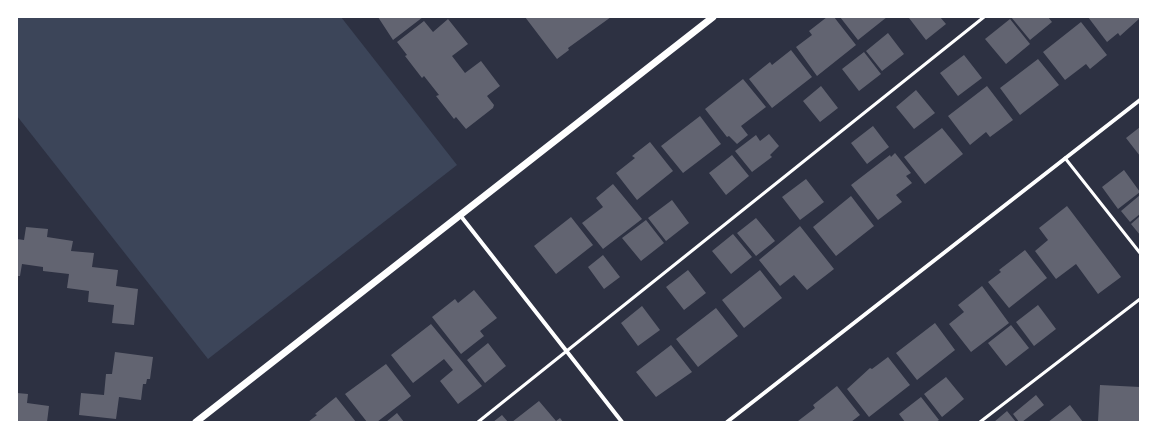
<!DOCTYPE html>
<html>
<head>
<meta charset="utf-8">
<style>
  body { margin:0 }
  #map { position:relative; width:1157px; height:439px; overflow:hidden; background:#2d3142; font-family:"Noto Sans",sans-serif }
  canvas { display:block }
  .frame { position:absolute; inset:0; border:18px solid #fff; pointer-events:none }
</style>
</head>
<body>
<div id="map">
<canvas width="1157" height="439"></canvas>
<div class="frame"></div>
</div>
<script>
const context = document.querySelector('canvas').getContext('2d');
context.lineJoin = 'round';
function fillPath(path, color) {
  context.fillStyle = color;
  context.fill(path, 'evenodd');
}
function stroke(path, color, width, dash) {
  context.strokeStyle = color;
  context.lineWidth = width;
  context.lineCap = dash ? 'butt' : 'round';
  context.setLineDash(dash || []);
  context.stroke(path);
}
const green = new Path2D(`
  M17,17H341L457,165L208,359L17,116Z`);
const building = new Path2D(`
  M378,17H423L393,40Z
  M525,17H611L568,48L569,50L557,59Z
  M827,17H834L856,45L817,76L796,47L812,35L809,31Z
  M840,17H887L858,40Z
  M911,17H940L946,24L926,40L909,18Z
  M1011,17H1048L1052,22L1030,40Z
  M1088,17H1140V18L1120,36L1118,33L1107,42Z
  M448,19L468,44L452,56L465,73L481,61L500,86L487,96L494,105L493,108L466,129L456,117L454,119L436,96L439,95L424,76L422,78L405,56L407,55L397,42L424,21L433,32Z
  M1010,19L1030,44L1006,64L985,39Z
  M1081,22L1107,55L1090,69L1086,64L1065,80L1043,52Z
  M888,33L904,54L882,71L866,51Z
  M791,50L812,77L772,108L749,79L770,62L772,65Z
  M864,52L881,74L859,91L842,69Z
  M964,55L982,78L958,96L940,73Z
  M1038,59L1059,85L1020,115L1000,88Z
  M743,79L766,107L741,126L748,135L737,144L729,136L727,137L705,109Z
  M821,86L838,108L820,122L803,101Z
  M987,86L1013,120L990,137L986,132L970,145L948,116Z
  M916,90L935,113L914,129L896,107Z
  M700,116L721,144L683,173L661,146Z
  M873,126L889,147L867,164L851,143Z
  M1140,127V156L1126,138Z
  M942,128L963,154L925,184L904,157Z
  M769,134L779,146L770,155L772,157L752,172L735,151L756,135L760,141Z
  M650,142L673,171L637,200L616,173L635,158L632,156Z
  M895,153L911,173L906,176L912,183L896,195L902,202L878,220L851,185L890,155L891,157Z
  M732,155L749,176L726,195L709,173Z
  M1124,170L1140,192L1118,209L1102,187Z
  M806,179L824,202L800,220L782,197Z
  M613,184L642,219L603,249L582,223L603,207L596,198Z
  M1140,195V214L1130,222L1121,211Z
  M851,196L874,226L836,256L813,227Z
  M672,200L689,223L666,241L648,218Z
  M1067,206L1121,277L1098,294L1076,264L1056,279L1035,251L1048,240L1039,228Z
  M1140,216V235L1131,224Z
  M571,217L593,245L556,274L534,246Z
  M756,218L775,241L756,256L737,233Z
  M646,220L664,243L641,261L622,238Z
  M800,226L834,269L807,290L794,275L780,286L759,260Z
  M26,227L48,229L47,237L73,241L71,251L94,253L92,267L118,270L116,286L138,289L134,325L112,323L114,305L88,302L89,291L67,288L69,274L43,271V267L22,264L20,276H17V239L24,240Z
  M733,234L752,257L731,274L712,251Z
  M1025,250L1047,278L1009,308L988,282L1001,272L999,270Z
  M603,255L620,277L604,289L588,267Z
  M688,270L706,293L684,310L666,287Z
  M760,270L782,298L744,328L722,300Z
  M982,286L1009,323L971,352L949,324L964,312L958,305Z
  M474,290L497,318L480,331L484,336L461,354L432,317L455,299L458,303Z
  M1038,305L1056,329L1034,346L1016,322Z
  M642,306L660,330L638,346L621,323Z
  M716,308L738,336L698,367L676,339Z
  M935,323L955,350L917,380L896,353Z
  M431,324L482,386L458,404L440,381L453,370L444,359L413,383L391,355Z
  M1011,325L1029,348L1006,366L988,343Z
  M488,343L506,366L485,383L467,360Z
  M671,345L692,372L656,397L636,372Z
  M115,352L153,357L150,379H147L146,384H143L141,400L119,397L116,419L79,415L81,393L104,395L106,374H112Z
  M888,357L910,385L869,417L847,389L870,368L872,369Z
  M386,364L411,396L377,422H367L345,394Z
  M946,377L964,399L942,417L924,394Z
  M1100,385L1140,387V422H1098Z
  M837,386L860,415L851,422H799L798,421L815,408L813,405Z
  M17,393L28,394L27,403L49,406L47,422H17Z
  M1036,395L1044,405L1022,422H1019L1013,414Z
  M336,397L356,422H308L317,415L315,414Z
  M921,397L939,420L936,422H905L899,414Z
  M539,401L556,421L560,418L563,422H512Z
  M1070,405L1083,422H1048L1052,419Z
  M1007,411L1016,422H994Z
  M397,413L404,422H386Z
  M502,415L508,422H493Z`);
const service = new Path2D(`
  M1065,158L1140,253
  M478,422L984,17
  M980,422L1140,299`);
const minor = new Path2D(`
  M460,215L622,422
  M727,422L1140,100`);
const tertiary = new Path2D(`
  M196,422L713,17`);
fillPath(green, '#3c4559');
fillPath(building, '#626471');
stroke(service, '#fff', 3);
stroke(minor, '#fff', 4);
stroke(tertiary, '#fff', 7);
</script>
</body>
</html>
